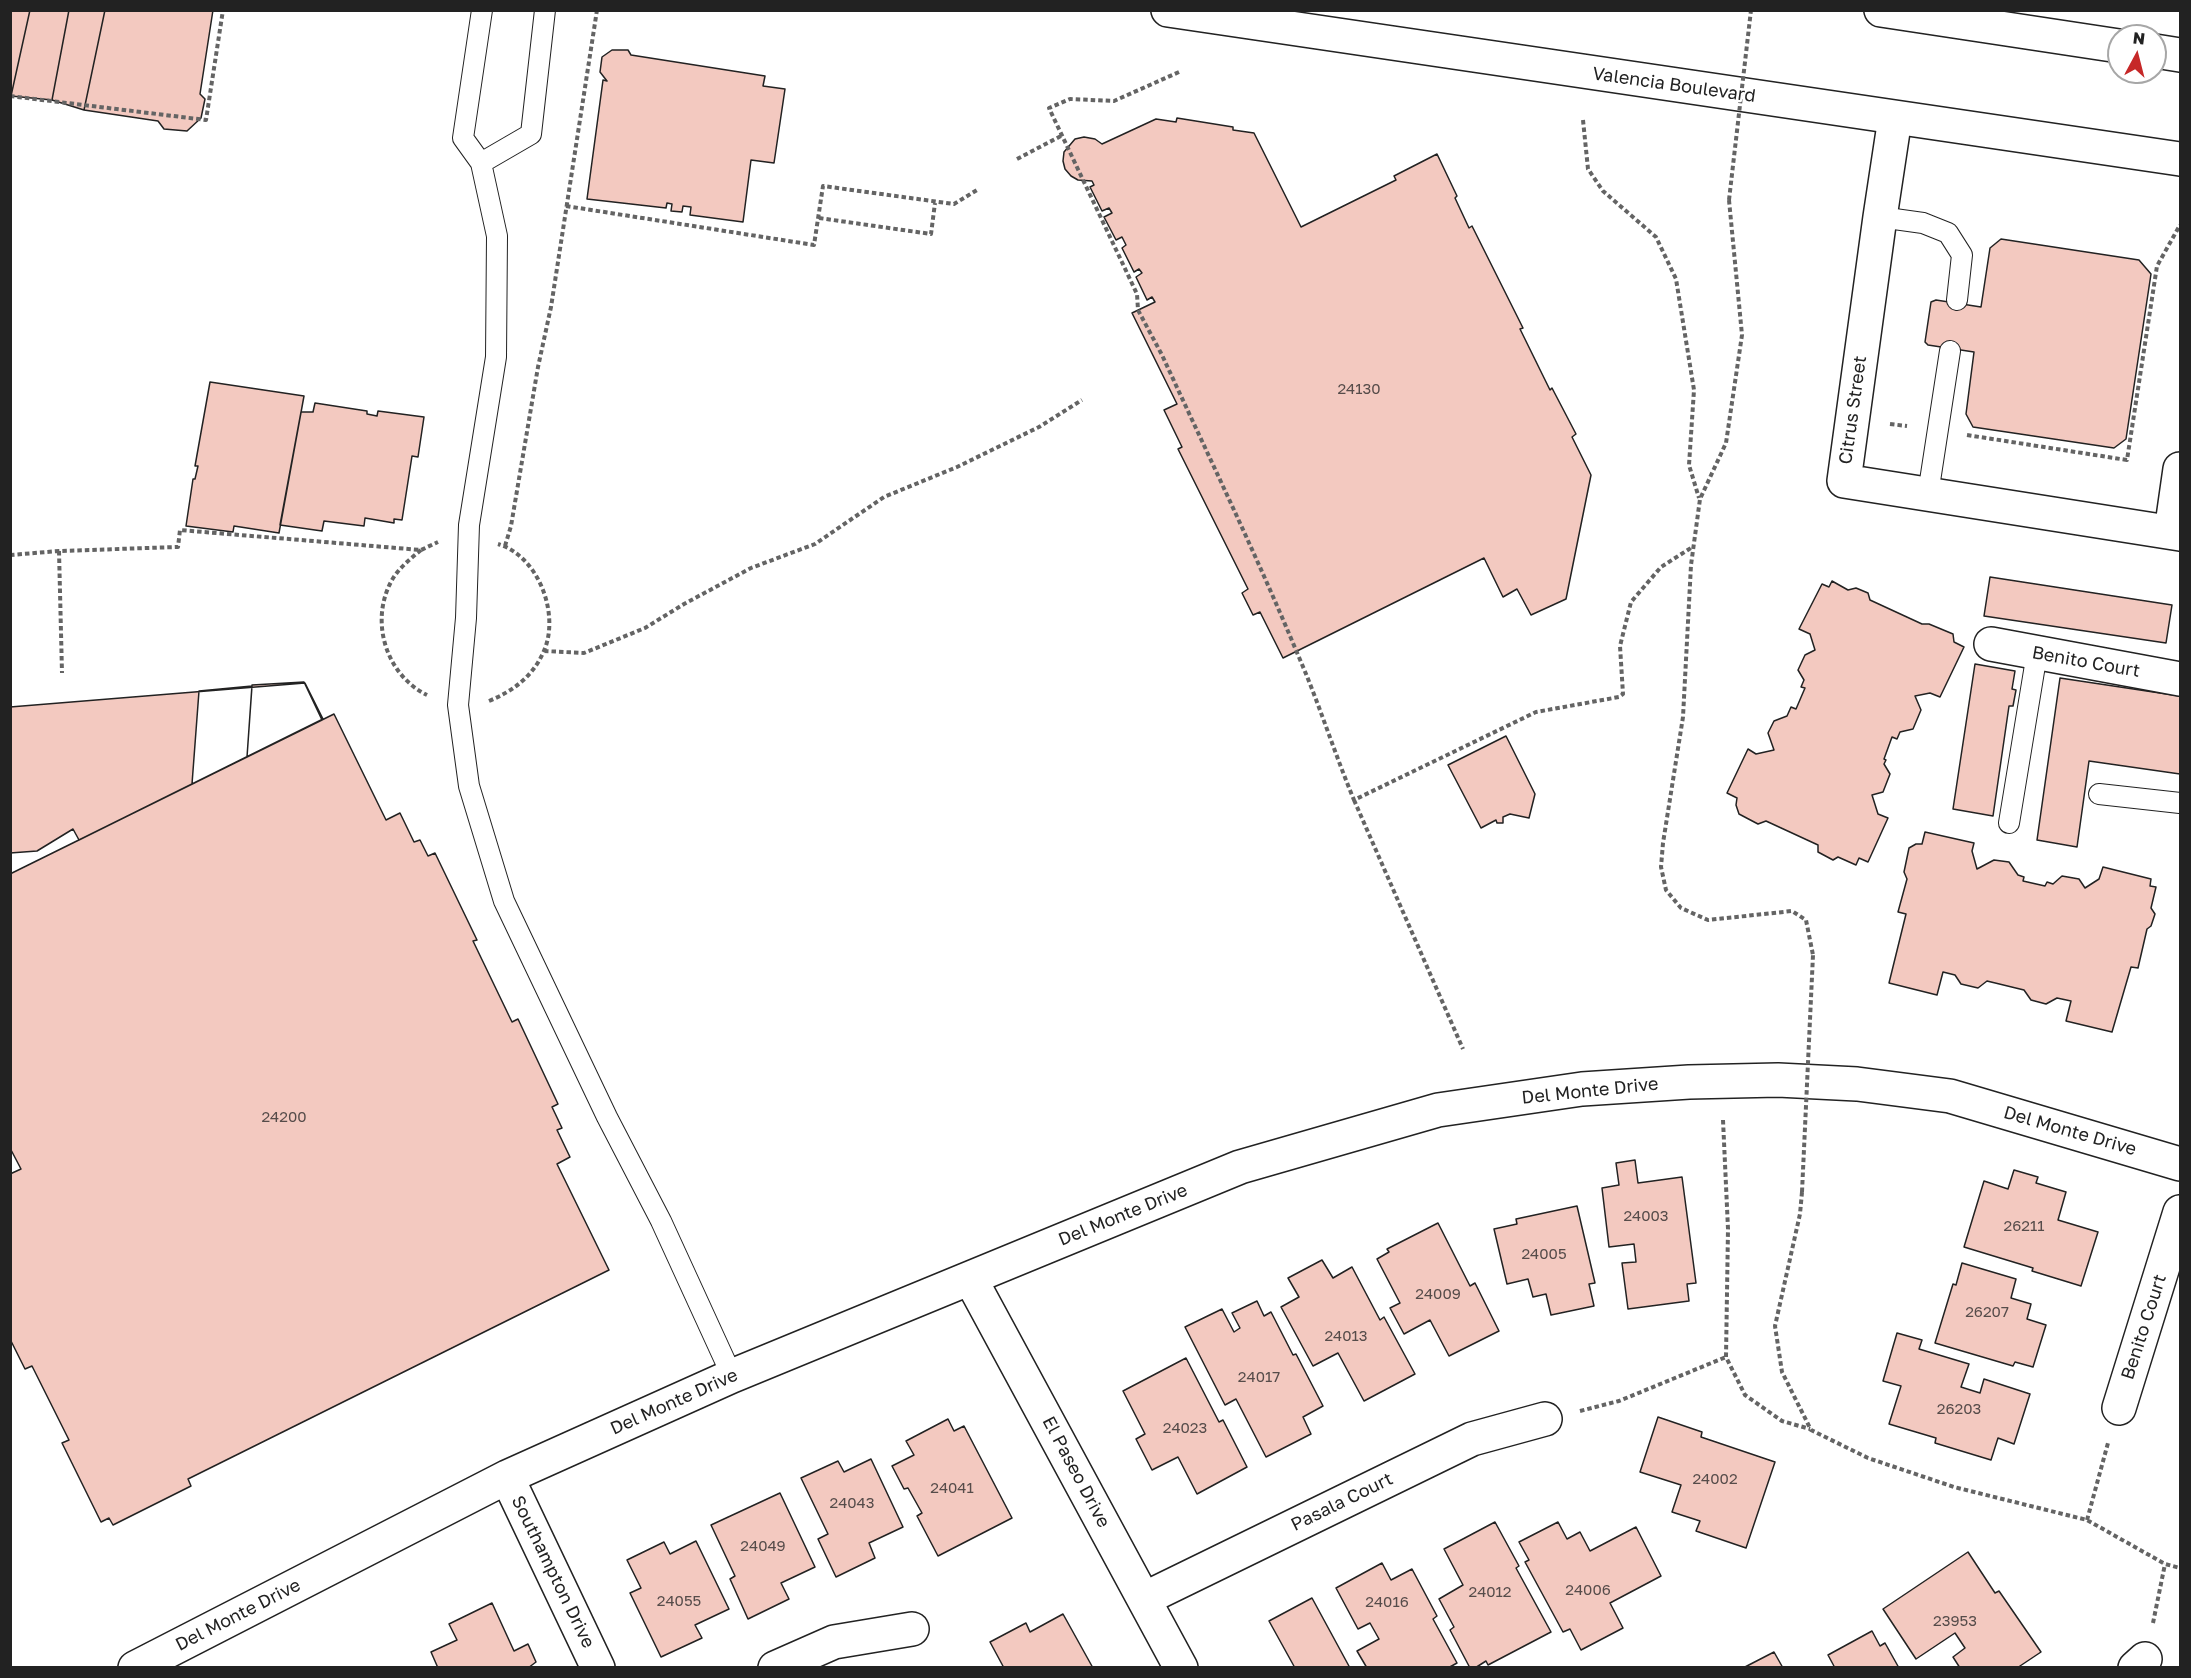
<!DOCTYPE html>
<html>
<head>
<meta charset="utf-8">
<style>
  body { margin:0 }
  #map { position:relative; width:2191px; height:1678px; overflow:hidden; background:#fff; font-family:"Golos Text",sans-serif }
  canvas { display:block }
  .frame { position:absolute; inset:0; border:12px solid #222; pointer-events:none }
  .north { position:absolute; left:2107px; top:24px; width:60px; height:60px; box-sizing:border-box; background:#fff; border:2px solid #a7a7a7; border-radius:50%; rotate:7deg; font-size:16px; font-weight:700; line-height:24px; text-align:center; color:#222 }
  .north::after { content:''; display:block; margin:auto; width:21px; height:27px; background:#c62828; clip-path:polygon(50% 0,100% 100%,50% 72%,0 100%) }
</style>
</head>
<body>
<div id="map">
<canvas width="2191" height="1678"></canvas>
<div class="frame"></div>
<div class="north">N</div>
</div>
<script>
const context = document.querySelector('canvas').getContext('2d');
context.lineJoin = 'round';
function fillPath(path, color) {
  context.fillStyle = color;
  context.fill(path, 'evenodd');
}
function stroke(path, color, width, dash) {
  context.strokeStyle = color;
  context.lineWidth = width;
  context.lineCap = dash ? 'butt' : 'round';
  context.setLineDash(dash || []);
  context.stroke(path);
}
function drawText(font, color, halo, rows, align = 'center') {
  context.font = font + ' "Golos Text",sans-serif';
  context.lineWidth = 4.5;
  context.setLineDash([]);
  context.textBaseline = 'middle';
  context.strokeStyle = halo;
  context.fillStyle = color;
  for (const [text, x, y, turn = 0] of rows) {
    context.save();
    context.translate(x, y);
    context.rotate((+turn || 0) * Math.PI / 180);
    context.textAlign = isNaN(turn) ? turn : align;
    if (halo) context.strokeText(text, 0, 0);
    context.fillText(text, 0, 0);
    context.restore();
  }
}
const building = new Path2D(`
  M10,10H30L11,96H10Z
  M30,10H69L52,100L11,96Z
  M69,10H105L84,110L52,100Z
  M105,10H213L200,94L205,99L201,118L187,131L164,129L158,121L84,110Z
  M612,50H628L631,55L765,76L763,86L785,89L774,163L751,160L743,222L690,215L691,207L683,206L682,212L671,211L672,204L667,203L666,208L587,199L603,80L607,81L600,72L602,57Z
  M1177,118L1233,127V130L1254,133L1301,227L1396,180L1394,176L1437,154L1457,196L1455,198L1469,228L1472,226L1523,328L1520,329L1550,390L1552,388L1576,434L1572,437L1591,475L1566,599L1531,615L1517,589L1503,597L1484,558L1283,658L1260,612L1253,615L1242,593L1248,589L1178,449L1182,447L1164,410L1177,404L1132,313L1155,302L1152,297L1147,300L1136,277L1142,273L1139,269L1134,272L1122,248L1126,245L1122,237L1116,240L1104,217L1112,213L1109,208L1102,211L1090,187L1094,185L1092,181L1078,180L1071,176L1065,169L1063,161L1064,152L1075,139L1084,137L1095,139L1102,144L1156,119L1176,122Z
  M2001,239L2139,260L2151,274L2126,439L2114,448L1973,427L1966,414L1974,352L1928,345L1925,342L1931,302L1936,300L1981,307L1990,248Z
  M210,382L304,396L279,533L234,526L233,532L186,526L193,479H195L198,466H195Z
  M315,403L367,411V414L377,416L378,411L424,417L418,457L412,456L402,520L394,519V523L365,518L364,526L324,521L322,531L280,525L301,412H313Z
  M1990,577L2172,605L2166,643L1984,616Z
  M1832,581L1848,590L1856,588L1868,593L1870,600L1922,624H1929L1953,634L1954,642L1964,647L1940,697L1930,693L1915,696L1921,710L1913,729L1900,732L1897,739L1892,737L1884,759L1886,760L1884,764L1890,774L1883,792L1872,795L1878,814L1888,818L1868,862L1859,858L1856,865L1838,857L1833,860L1818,852V845L1766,821L1758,824L1739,814L1736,805L1737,798L1727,793L1748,749L1756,754L1774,750L1768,733L1774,721L1787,716L1791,707L1796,709L1805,688L1801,687L1804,680L1798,670L1805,655L1815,650L1810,634L1799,629L1822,584L1829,587Z
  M1975,664L2015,671L2012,689L2016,690L2013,706H2009L1993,816L1953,809Z
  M2060,678L2180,696V774L2089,761L2077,847L2037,840Z
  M304,682L322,720L247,757L252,685Z
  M305,683L323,719L79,840L73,829L37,851L10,853V707Z
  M252,686L247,757L192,784L199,691Z
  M334,714L386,820L400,813L414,842L420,840L428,856L435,853L477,940L473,941L512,1022L518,1019L558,1104L552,1107L562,1128L557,1130L570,1157L557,1164L609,1270L188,1479L191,1486L113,1525L109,1518L101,1522L62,1443L69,1440L32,1366L25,1369L10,1339V1174L21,1169L10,1148V874Z
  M1506,736L1535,794L1529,818L1510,814L1503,817V823H1497L1496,820L1481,828L1448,765Z
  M1925,832L1974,843L1972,851L1977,869L1994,860L2009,862L2018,875L2024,877L2023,881L2045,886L2047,882L2053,884L2062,876L2079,879L2085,888L2099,879L2103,867L2151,879L2150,886L2156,887L2151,908L2155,914L2151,926L2147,929L2138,968L2131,967L2112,1032L2066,1021L2071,1001L2057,998L2046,1004L2031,1000L2024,990L1987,981L1978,988L1961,984L1955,975L1943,972L1937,995L1889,983L1906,914L1898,912L1907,879L1904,872L1909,848L1916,844H1922Z
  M1635,1160L1638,1183L1682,1177L1696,1283L1687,1284L1689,1301L1628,1309L1622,1263L1636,1262L1634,1244L1609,1247L1602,1188L1619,1185L1616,1163Z
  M2014,1170L2038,1177L2036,1183L2066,1192L2058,1220L2098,1232L2081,1286L2032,1271L2033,1268L1964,1247L1984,1181L2008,1189Z
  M1577,1206L1595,1283L1589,1284L1594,1306L1551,1315L1546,1294L1533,1297L1528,1279L1507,1284L1494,1229L1517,1224L1516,1219Z
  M1438,1223L1470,1286L1475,1283L1499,1331L1449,1356L1430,1320L1404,1334L1390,1308L1400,1303L1377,1259L1389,1252L1387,1249Z
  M1322,1260L1333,1278L1352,1267L1380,1320L1384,1317L1415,1374L1364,1401L1338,1353L1313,1366L1281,1307L1299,1297L1288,1278Z
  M1962,1263L2016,1279L2011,1298L2031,1304L2027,1319L2046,1325L2033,1367L2015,1362L2013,1366L1935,1343L1953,1284L1956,1285Z
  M1257,1301L1264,1316L1271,1312L1293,1355L1296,1354L1323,1406L1303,1417L1311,1434L1266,1457L1236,1399L1225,1405L1185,1327L1222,1309L1234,1332L1240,1328L1232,1313Z
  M1897,1333L1922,1340L1919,1349L1969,1364L1961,1387L1980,1393L1984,1379L2030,1394L2014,1444L1998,1438L1991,1460L1935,1443L1936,1438L1889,1424L1901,1386L1883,1381Z
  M1186,1358L1219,1422L1223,1420L1247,1467L1197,1494L1178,1457L1152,1470L1136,1439L1145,1434L1123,1391Z
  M1658,1417L1702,1432L1701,1437L1775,1462L1746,1548L1696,1531L1700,1521L1672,1512L1681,1485L1640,1472Z
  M948,1419L954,1431L964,1426L1012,1518L938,1556L917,1516L922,1513L908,1488L904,1489L892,1466L914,1455L906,1441Z
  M871,1459L903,1527L869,1543L875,1558L836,1577L818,1539L828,1534L801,1478L838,1461L844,1472Z
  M780,1493L815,1567L781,1583L789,1599L748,1619L730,1579L735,1576L711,1525Z
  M1495,1522L1519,1566L1516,1568L1551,1632L1488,1665L1486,1661L1475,1668H1470L1450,1630L1454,1627L1439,1599L1463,1585L1444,1549Z
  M1558,1522L1567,1539L1580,1532L1590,1551L1636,1527L1661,1576L1610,1603L1623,1628L1581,1650L1570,1629L1563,1632L1525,1562L1529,1560L1519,1542Z
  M696,1541L729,1609L695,1625L702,1638L661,1657L630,1593L641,1588L627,1560L664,1542L670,1554Z
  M1968,1552L1995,1593L1999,1591L2041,1652L2017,1668H1960L1953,1657L1965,1648L1955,1633L1916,1659L1883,1609Z
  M1382,1563L1391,1580L1412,1569L1437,1616L1433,1619L1457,1663L1448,1668H1367L1357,1651L1379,1639L1370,1623L1358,1629L1336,1588Z
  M1312,1598L1350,1668H1295L1269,1621Z
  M492,1603L514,1651L528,1644L536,1662L528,1668H438L431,1652L457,1640L449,1624Z
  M1063,1614L1093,1668H1004L990,1642L1026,1623L1030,1632Z
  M1872,1631L1880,1646L1885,1643L1899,1668H1835L1828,1655Z
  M1774,1652L1783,1668H1743Z`);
const path = new Path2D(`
  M1179,72L1114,101L1070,99L1049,108L1137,294L1138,310L1162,355C1208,455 1256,554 1298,655C1319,703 1334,752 1354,800L1536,712L1619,697L1623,694L1620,646L1631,602L1661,567L1694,546
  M10,96L206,120L223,10
  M1583,120L1588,169L1603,191L1656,237L1676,279L1694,390L1689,465L1699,498
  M1017,159L1061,136
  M1729,200L1742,335L1726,443L1700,499L1691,565L1683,717L1663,843L1661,867L1666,890L1681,908L1708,920L1792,911L1806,920L1813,955
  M566,206L814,245L823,186L954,204L977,190
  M819,218L931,234L935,203
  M1890,424L1907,426
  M1967,435L2127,460L2157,266L2180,225
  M505,546L511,526L538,367L551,307L597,10
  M421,550C410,559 399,568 392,580C369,621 386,675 427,695
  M59,551L62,673
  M10,555L59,551L178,547L180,530L421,550L438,542
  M544,651L584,653L645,628L684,604L751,568L815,544L884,497L957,467L1039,427L1082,400
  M489,701C513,691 532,677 543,653C561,616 539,556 498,544
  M1354,800L1463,1049
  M1723,1120L1728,1229L1726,1357L1745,1395L1782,1421L1810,1429
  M1802,1192L1800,1214L1775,1326L1782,1372L1811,1430L1868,1458L1954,1487L2087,1520L2165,1564L2180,1568
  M1580,1411L1619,1401L1726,1357
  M2087,1520L2108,1443
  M2153,1623L2165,1564`);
const lane = new Path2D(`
  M482,10L463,138L481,163L497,236L496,357L469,525L466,618L458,705L469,786L504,901L607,1117L661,1221L732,1376
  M481,163L531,134L545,10
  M1880,217L1923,223L1948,233L1962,255L1957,300
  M1928,494L1950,351
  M2099,794L2180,803
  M2009,823L2037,653`);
const street = new Path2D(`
  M1895,118L1880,217L1844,481L2180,534
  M2171,532L2180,469
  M1991,644L2180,679
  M970,1278L1181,1668
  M2119,1408L2180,1212
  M507,1477L598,1668
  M1144,1599L1472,1439L1545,1419
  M135,1668L507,1477L732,1376L1240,1167L1438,1110L1582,1089L1689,1082L1778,1080L1857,1084L1950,1096L2180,1164
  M775,1668L834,1642L912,1629
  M2135,1668L2145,1659`);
const primary = new Path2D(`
  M1168,10L2180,159
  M1881,10L2119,46
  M2155,51L2180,55`);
const pathBridge = new Path2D(`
  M1729,200L1751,10
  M1802,1192L1813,955`);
const numberNames = [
  ["24130",1359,389],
  ["24200",284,1117],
  ["24003",1646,1216],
  ["26211",2024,1226],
  ["24005",1544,1254],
  ["24009",1438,1294],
  ["26207",1987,1312],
  ["24013",1346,1336],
  ["24017",1259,1377],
  ["26203",1959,1409],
  ["24023",1185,1428],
  ["24002",1715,1479],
  ["24041",952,1488],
  ["24043",852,1503],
  ["24049",763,1546],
  ["24006",1588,1590],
  ["24012",1490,1592],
  ["24055",679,1601],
  ["24016",1387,1602],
  ["23953",1955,1621]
];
const streetNames = [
  ["Valencia Boulevard",1674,85,8],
  ["Citrus Street",1853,410,-82],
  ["Benito Court",2086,662,10],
  ["Del Monte Drive",1590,1091,-6],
  ["Del Monte Drive",2070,1131,16],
  ["Del Monte Drive",1123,1215,-22],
  ["Benito Court",2144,1327,-72],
  ["Del Monte Drive",674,1402,-24],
  ["El Paseo Drive",1076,1472,62],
  ["Pasala Court",1342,1502,-26],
  ["Southampton Drive",553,1572,64],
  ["Del Monte Drive",238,1615,-27]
];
fillPath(building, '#f3c9c0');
stroke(building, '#222', 1.5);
stroke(lane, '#222', 22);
stroke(street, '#222', 36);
stroke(primary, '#222', 36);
stroke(path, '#646464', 4, [4.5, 3]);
stroke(lane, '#fff', 20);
stroke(street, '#fff', 33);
stroke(primary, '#fff', 33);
stroke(pathBridge, '#646464', 4, [4.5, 3]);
drawText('15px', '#564c4a', null, numberNames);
drawText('18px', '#222', '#fff', streetNames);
</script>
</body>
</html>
